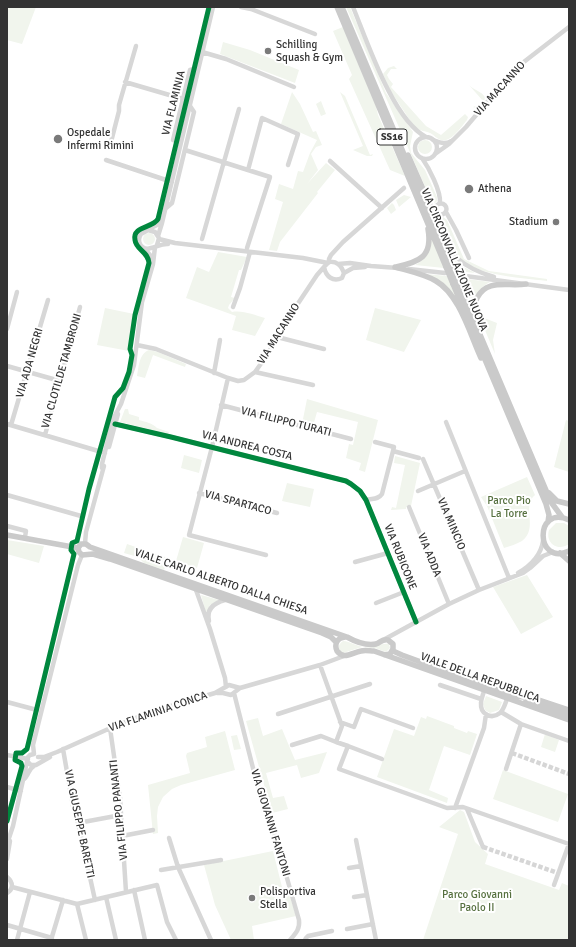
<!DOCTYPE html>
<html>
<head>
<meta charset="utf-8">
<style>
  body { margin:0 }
  #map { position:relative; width:576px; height:947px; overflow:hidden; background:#fff; font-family:Signika,sans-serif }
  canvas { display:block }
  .frame { position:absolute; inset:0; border:8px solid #333; pointer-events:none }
</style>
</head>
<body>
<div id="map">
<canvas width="576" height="947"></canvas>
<div class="frame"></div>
</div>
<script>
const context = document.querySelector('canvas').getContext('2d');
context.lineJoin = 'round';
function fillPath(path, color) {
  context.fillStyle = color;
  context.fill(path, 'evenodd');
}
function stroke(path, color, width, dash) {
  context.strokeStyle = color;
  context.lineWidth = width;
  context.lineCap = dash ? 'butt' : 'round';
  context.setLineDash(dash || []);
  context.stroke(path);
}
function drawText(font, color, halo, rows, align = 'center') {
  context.font = font + ' Signika,sans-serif';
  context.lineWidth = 4;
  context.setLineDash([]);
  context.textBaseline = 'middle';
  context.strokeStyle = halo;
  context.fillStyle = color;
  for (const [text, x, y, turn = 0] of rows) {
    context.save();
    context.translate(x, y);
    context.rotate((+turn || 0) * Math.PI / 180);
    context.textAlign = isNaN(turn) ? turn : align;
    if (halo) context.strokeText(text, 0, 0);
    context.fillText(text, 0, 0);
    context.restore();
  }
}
const green = new Path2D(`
  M7,7H36L22,44L7,40Z
  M346,7H350L386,93L413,132L410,146L411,153L425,170L437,197V201L435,203L431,200Z
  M343,27L376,106L378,115L405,176L390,170L349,79L352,75L333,31Z
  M223,42L250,50L299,70L295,83L220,54Z
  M394,66L397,69H391L387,75L389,79L393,84L391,87L426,126L441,135L465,114L468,117L467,120C461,127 451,143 441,140C437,139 434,135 430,133C425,131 421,131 415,128L390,90L383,74L388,68Z
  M469,85C474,90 481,91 485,97L484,102L477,109L473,107L479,105L483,101Z
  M292,92L300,104L313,132L316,131L322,145L316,147L311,154L318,170L307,184L326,163L335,170L317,192L318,193L280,242L277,251L269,250L283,202L275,199L279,184L293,189L298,171L303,172L310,153L317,140L281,124Z
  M340,92L345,96L370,155L373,154L372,156H367L353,150L363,146Z
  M321,101L326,114L321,116L316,104Z
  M418 147a7 7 0 1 1 14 0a7 7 0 1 1-14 0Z
  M404,195L411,197L399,207L396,200Z
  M392,203L394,205L396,210L391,214L387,208Z
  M443,217L447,220L464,259L489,271L547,279V281C519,277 468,277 452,249C447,240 445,230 441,220Z
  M143 239a6 6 0 1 1 12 0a6 6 0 1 1-12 0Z
  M432,239L444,268L415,265C427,259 429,251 432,239Z
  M218,252L247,257L241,270H239L231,297L235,298L229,305L228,308L232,312C243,310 254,315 265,318L255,336L232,330L236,316L186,298L197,267L209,272Z
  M451,257L460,265L475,273L457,271Z
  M426,274L447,276L460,305Z
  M459,278L490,282C479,288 474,296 472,308Z
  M105,308L134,314L129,351L97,345Z
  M375,308L421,320L404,352L366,340Z
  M479,316L497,323L493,340L495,354Z
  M149,350L158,352L186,364L185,367L153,355L145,378L137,376C139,366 139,354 149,350Z
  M307,399L378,420L365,472L359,470L361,463L346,458L349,444L353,445L358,422L317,412L313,426L302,424Z
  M125,409H128L129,414L139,417V420C146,422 152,423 157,428L169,432L168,434L120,422Z
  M566,420L569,421V472L554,467Z
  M184,455L202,460L199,473L181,468Z
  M395,456L420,463L411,506L406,507V509L391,510L392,507L396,508L405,465L394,463Z
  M527,477L535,495C521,507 539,528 522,541C517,544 510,546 504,548L487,506L481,497Z
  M287,483L314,489L310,507L282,501Z
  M556,523H564L569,526V544C558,552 545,543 549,530Z
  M183,537L204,543L197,568L176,561Z
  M7,540L44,546L39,563L7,554Z
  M127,544L168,558L164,570L144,563L138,557L124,553Z
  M527,575L553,617L521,634L493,587Z
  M201,595L219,600L210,605L206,613Z
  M343,641C350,641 357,647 365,647C373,647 383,643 389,644L390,648L386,652L375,648L362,647L343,653C338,650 337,645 343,641Z
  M486,696L502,702L499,710L490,713L485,710L483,704Z
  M427,716L454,726V728L467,733L468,731L477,734L470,755L444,746L429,790L448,798L447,803L377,777L394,729L414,736L421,717L426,719Z
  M258,718L263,736L282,729L295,760L327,752L319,773L301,778L297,765L266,773L273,798L284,796L288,809L272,813L246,721Z
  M225,731L235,770L181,785L172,789L163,797L158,807L157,816L158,833L153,834L148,785L190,773L186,756L187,753L207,747L205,737Z
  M545,734L559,740L555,752L541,747Z
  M237,735L241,749L234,750L231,736Z
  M503,770L568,794L558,822L493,799Z
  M460,810L464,812L475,842L488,854L485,864L559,890L562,883L569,886V940H423L458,834L439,827Z
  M273,851L283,891L288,890L296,916L252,926L254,940H231L215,905L204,865Z`);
const minorTunnel = new Path2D(`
  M512,753L569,774
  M483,847L558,873`);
const minor = new Path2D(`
  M241,7L251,9L315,34
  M353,7C367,41 393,120 426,137
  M202,52L226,59L294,87
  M125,82L183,99L190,106L194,112L172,203L165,209
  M415 148a11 11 0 1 1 22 0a11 11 0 1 1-22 0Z
  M433,140C439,142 445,145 451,141
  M111,142L119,111V105L136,46
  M181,142L173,140L190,70L198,68
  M185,150L270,177L247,248
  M435,154L449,144L466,127L516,68L569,27
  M422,158C429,168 441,191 440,203
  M106,160L172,182
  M330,161L382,208
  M248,170L262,118L298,134L288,165
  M435.5 209a5.5 5.5 0 1 1 11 0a5.5 5.5 0 1 1-11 0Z
  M446,212L456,230L469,258
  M149,229L157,225L162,218
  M442,230C446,257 470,270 494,277
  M158,236L162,223L213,7
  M159,239L175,243L303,258L328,263
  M202,239L239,109
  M157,245L159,238L155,232L148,230L141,234C139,237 138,240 140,244C146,255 158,243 168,244
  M144,248L150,255L151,265
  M329,262V259L331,255L343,242L404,188
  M329,262C337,261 341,265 344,273L342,278C333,282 326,277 324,267Z
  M338,264L350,263L371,266L398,268
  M409,269L445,273
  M344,273L353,268L365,267
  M458,275L569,290
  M233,307L240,288L250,252
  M7,329L17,292
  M277,337L324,349
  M137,345L156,349L228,378L238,381L244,380L255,372L265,358L297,305L317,275L324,267
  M7,366L60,381
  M255,372L313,385
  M214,373L220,340
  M228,378L212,447L189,535L266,555
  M221,405L351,439
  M446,422L509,578
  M7,424L105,453
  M115,424L171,437L346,481L351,484L360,491L366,500L416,622
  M11,425L48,300
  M45,435L80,307
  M375,442L394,447L393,451
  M109,447L118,414
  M423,459L479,590
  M102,468V464L113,419L121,404L134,365L142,302L153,264L155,247
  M418,491L465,471
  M199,493L277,513
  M7,495L81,516
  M366,500C372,498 378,500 382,494L393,451L419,458
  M409,507L449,604
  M7,526L26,531L25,537
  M85,543L86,532L104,466
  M355,562L388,553
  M518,573C530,566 541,555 543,541
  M196,590L210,629L225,678L226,687
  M376,603L404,592
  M209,621C206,609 214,603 225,600
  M385,639L449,604L479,590L523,573L530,568L543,556L553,552
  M320,665L342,726L336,742L348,746L339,769L447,808L463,807L569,844
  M440,685L481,699
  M484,691C483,695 481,699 481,703C480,714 491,720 500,713C504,709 505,704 507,699
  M217,693H223L231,695L240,688L320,665L344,656
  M234,693L255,776L265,810L270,819L299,920C300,929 296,933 290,940
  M7,702L37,710
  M501,712L521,724L506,769
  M278,714L370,684
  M340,722L354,727L361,709L413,728
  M521,724L569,741
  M110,728L120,798L126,892
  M292,745L321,736L336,742
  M348,746L382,759
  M63,749L73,806L78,823L95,900
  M34,754L33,745L78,565L82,555
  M7,755L28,759
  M38,757H44L57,752L115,726L151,712L215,693L229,685L240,688
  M28,762L31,765H36L50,757
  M23,780C29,776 28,769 34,766
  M7,787L21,791
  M455,808L484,728L486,714
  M467,809L483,847
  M78,823L121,815
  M122,836L153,830
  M169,838L178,867L211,940
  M356,840L376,940
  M7,844L13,826L28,757L30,755L34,754
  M7,859L10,841
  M349,868L361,866
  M161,870L221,860
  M7,877C13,882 14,889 7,893
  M554,885L569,844
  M12,887L77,904L86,940
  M134,890L145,940
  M106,897L116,940
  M354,897L367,895
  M77,904L157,885L167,922L176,940
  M7,925L52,938
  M347,929L373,924
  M17,940L30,892
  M51,940L63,900
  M305,940L306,938L308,936L332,931`);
const major = new Path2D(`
  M337,7L446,267
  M342,7L451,266
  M408,155L442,232
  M395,267C409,271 424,274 436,281C459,294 470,334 481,358
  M396,267C419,262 433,257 428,229
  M453,284L546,504L549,515L548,522
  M459,285L551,502L562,517
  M476,317C474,310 474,304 477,298C487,278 508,287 526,284
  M549,493L557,501L569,504
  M569,520C534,504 535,567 569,551
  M7,535L78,548
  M78,548L81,544H86L90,547L347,637C356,642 366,646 376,644C381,642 382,639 388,640L393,644V649L390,654L385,655
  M78,548L79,552L82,555L93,554L110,559L322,633L331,637L336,642
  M560,553L569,561
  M345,637C337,638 334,644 337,651C344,660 351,653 361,651C365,650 370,651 374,651L569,720
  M393,651L402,655L514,696L533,698L569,710
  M526,700L569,715`);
const majorBridge = new Path2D(`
  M451,266L459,285
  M446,267L453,284`);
const cycleway = new Path2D(`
  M115,424L171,437L346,481L351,484L360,491L366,500L416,622
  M7,821L22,766L21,763L15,760L16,753H22L27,749L74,554L71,550L72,543L77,541L89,489L115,397L123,388L129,372L132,355L130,349L135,315L149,263C148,251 136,250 135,240C132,226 153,228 158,219L209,7`);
const markers = [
  [268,51,4,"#7a7a7a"],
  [58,139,5,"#7a7a7a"],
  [469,189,5,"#7a7a7a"],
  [556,222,4,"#7a7a7a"],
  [252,898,4,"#7a7a7a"]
];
const shields = [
  [392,137,30]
];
const shieldNames = [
  ["SS16",392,137]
];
const poiNames = [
  ["Schilling",276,45],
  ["Squash & Gym",276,58],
  ["Ospedale",67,133],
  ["Infermi Rimini",67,146],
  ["Athena",478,189],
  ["Stadium",548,222,"right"],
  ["Polisportiva",260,892],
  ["Stella",260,905]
];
const streetNames = [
  ["VIA MACANNO",500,89,-48],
  ["VIA FLAMINIA",174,103,-76],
  ["VIA CIRCONVALLAZIONE NUOVA",454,260,67],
  ["VIA MACANNO",279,334,-58],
  ["VIA ADA NEGRI",30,363,-74],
  ["VIA CLOTILDE TAMBRONI",62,371,-74],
  ["VIA FILIPPO TURATI",286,422,14],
  ["VIA ANDREA COSTA",247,446,14],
  ["VIA SPARTACO",238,503,15],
  ["VIA MINCIO",451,524,67],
  ["VIA ADDA",429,555,68],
  ["VIA RUBICONE",400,557,68],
  ["VIALE CARLO ALBERTO DALLA CHIESA",221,582,19],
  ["VIALE DELLA REPUBBLICA",480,678,20],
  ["VIA FLAMINIA CONCA",158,712,-19],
  ["VIA FILIPPO PANANTI",119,810,-96],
  ["VIA GIOVANNI FANTONI",270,823,73],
  ["VIA GIUSEPPE BARETTI",79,824,78]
];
const parkNames = [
  ["Parco Pio",509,501],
  ["La Torre",509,514],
  ["Parco Giovanni",477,895],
  ["Paolo II",477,908]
];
fillPath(green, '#f1f5ed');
stroke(minorTunnel, '#d6d6d6', 4.5, [4.5, 2]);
stroke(minor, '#d7d7d7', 4.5);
stroke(major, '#cacaca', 5.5);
stroke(majorBridge, '#cacaca', 5.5);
stroke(cycleway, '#00873e', 5);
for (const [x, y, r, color] of markers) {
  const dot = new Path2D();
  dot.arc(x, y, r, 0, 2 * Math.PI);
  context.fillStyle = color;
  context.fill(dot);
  stroke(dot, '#fff', 1.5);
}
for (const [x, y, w] of shields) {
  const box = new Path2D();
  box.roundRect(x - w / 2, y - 8, w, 16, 3);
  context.fillStyle = '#fff';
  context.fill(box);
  stroke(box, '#333', 1);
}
drawText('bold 10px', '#333', null, shieldNames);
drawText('11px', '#333', '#fff', poiNames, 'left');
drawText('11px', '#333', '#fff', streetNames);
drawText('11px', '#56703f', '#fff', parkNames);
</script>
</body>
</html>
